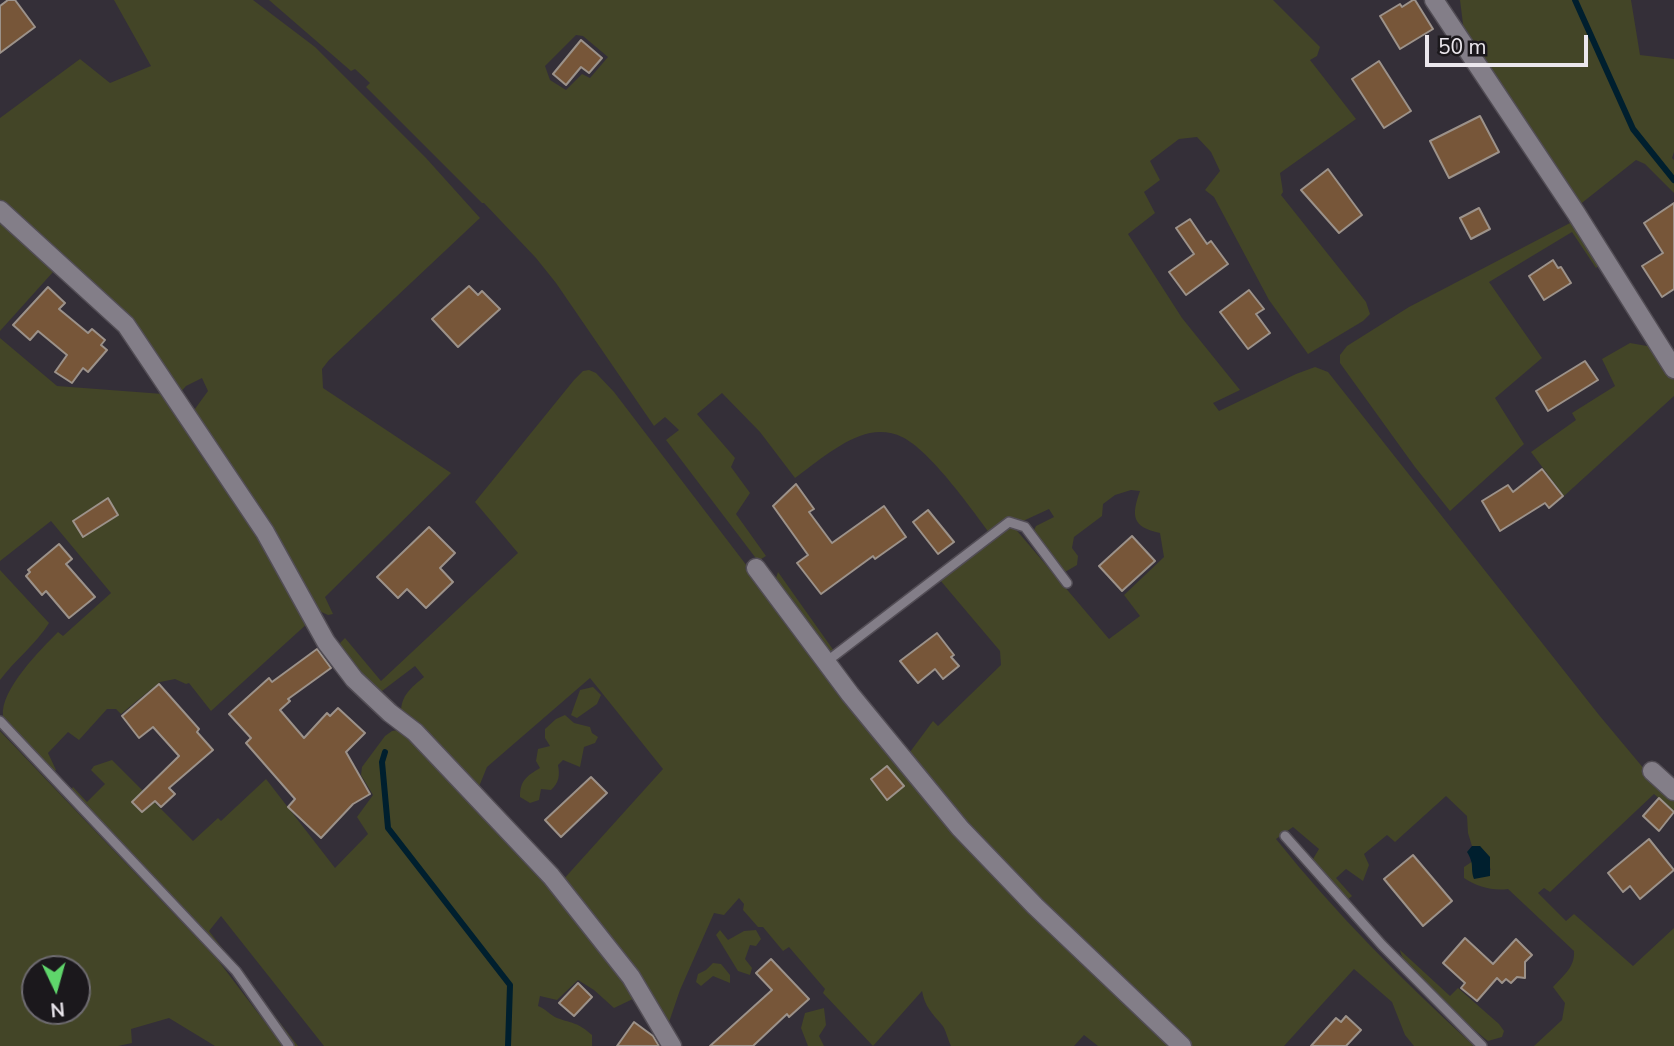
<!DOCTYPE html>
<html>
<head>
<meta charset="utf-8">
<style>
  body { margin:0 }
  #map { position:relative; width:1674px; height:1046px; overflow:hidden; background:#342f38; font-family:"Nunito Sans",sans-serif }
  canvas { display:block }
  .north { position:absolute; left:21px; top:955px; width:70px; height:70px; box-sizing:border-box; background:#1b181c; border:2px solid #6e6b70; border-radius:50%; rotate:175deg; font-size:19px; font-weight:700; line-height:28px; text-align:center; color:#ebe7ed }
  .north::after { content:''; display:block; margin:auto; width:24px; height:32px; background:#5fd56b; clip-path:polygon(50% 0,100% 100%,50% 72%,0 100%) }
  .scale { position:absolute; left:1425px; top:35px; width:163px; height:32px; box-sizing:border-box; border:4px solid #ebe7ed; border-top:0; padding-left:9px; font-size:21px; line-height:24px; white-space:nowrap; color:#ebe7ed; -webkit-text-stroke:5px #1b181c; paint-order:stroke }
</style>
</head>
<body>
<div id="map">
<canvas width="1674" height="1046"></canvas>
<div class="north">N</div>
<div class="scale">50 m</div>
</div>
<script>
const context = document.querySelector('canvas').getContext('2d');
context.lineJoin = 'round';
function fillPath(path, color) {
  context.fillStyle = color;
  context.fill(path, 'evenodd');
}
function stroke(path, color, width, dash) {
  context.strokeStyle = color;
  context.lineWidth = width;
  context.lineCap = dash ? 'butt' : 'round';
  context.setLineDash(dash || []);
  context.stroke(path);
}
const green = new Path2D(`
  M114,0H253L315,47L426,158L480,218L329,360L322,369L323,388L451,473L325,597L333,614L328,615L315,609L192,413L208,391L202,378L186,386L178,395L55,258L0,201V118L80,59L110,83L151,66Z
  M269,0H1273L1320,47L1317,56L1310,60L1356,119L1280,173L1283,192L1281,195L1366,302L1370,314L1363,321L1308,354L1269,300L1214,197L1205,190L1220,171L1211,152L1197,137L1179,139L1150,161L1160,180L1144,192L1155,213L1128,234L1182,318L1240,390L1213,403L1219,411L1296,374L1315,367L1328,372L1599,715L1660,788L1674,800V812L1654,794L1550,892L1544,888L1538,893L1566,921L1574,914L1633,966L1674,928V1046H1534L1562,1020L1565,1003L1553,987C1564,975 1575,967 1574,951L1508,889C1492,891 1478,887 1464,878V867L1473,861L1474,866L1491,870L1480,846H1472L1468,833L1467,816L1446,796L1395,842L1387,835L1364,854L1369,865L1363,881L1346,869L1336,878L1352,896L1346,901L1314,867L1313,859L1319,849L1293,827L1276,839C1335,913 1404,982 1474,1046H1414L1405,1035L1392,1002L1354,969L1284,1046H1191L1035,901L967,827L911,756L910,752L933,721L938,726L1001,665L1000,651L940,580L993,538C974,512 930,450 902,437C893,432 880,431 870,433C843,439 817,462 795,478L760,432L722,393L697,414L735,458L731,467L750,493L736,514L766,556L758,561L666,440L679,430L665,417L654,426L556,283L536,258L484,203H482L366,87L370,83L355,69L351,71ZM576,35L583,36L608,57L590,78L582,74L566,90L550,80L545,66ZM1131,490L1140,491C1131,516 1132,527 1160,533L1164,557L1124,595L1140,616L1109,639L1007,519L1023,521L1049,509L1054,517L1036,526L1033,532L1065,572L1077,565L1078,556L1072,548L1074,537L1102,516L1103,504L1115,495Z
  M1460,0H1631L1640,55L1674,59V152L1672,158L1674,160V193L1645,164L1636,160L1578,206L1464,32Z
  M0,216L53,272L0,331Z
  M1572,222L1601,264L1596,268L1572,232L1489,282L1542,358L1495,398L1524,444L1450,511L1415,467L1340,363V355L1347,346L1409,307Z
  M0,338L57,386L163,394L200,454L247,519L309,622L211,711L189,683L186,684L175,679L160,682L121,714L116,709H107L79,740L68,732L48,753L56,770L53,773L3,716C0,690 41,649 58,632L63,636L111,593L51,521L0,561Z
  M1630,343L1647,346L1651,345L1674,380V396L1564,496L1531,452L1576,420L1572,413L1615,386L1602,359Z
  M589,370L596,373L614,392L747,566L745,568L761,589H766L921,788L1175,1046H1098L1084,1035L1074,1046H951C948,1040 946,1030 942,1025C932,1013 925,1007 922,991L873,1046L823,993L825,989L789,947L783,951L763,927H758L743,910L744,904L739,898L724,915L714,913L680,990L668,1025L562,881L663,769L590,678L487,767L478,789L401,713C401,695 411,688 424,677L415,666L378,694L345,655L340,643L345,638L381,681L518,553L475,502L574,380L583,371Z
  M0,570L49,623C36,644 15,660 0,680Z
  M778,572L834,651L827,656L774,584Z
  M593,687L601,695L597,704L577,718L571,715L580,690Z
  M565,715L574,723L590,727L592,733L598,737L595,743L584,747L580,767L563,760L558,765C560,775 559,783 551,790L541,789L539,800L530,803L520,797C520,780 527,776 540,768L536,761L538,749L550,746L545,738V729L556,719Z
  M404,729L552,887L637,997L614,1008L594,990L578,980L557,1000L540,996L538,1006C546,1009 550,1015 557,1018C574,1024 577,1022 592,1035V1046H324L221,916L209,931L298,1046H294L218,947L71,790L73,787L87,802L105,784L91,770L94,766L112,760L193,841L218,818L221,821L266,779L335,868L368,834L357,817L373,795L361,775L362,767L385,736L392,731Z
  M0,731L217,959L283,1046H215L169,1018L131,1029L132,1043L118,1046H0ZM35,969H77V1011H35Z
  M720,930L728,940L744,931L756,930L761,939L756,946L750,945L745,959L752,968L750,975L738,971L716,935Z
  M1400,950L1450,996L1458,988L1499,1024L1504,1031L1502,1037L1488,1041C1466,1022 1405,976 1400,950Z
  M713,963L721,964L730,975V983L713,976L701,986L696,982L698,974L706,970Z
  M824,1008L826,1025L819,1036L824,1046H808L801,1028L805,1013Z`);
const water = new Path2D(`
  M1472,846H1480L1490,857V876L1474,879C1470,868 1475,865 1467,852Z`);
const stream = new Path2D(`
  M1575,0L1633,129L1674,180
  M385,752L382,762L388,828L510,985L508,1046`);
const building = new Path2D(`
  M8,0H15L35,27L0,53V6Z
  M1413,0H1415L1433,29L1400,49L1380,16L1400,4L1402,7Z
  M581,40L602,58L589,73L581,67L566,85L553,74Z
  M1379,61L1411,111L1384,128L1352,79Z
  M1480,116L1499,152L1449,178L1430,141Z
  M1328,169L1362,215L1339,233L1301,190Z
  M1674,203V289L1662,297L1642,266L1663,253L1644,223Z
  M1479,208L1490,229L1471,239L1460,218Z
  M1190,219L1207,244L1211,241L1228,264L1186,295L1169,272L1194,254L1176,228Z
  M1553,260L1558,268L1561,267L1571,283L1544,300L1529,276Z
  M469,286L478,295L482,291L500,309L458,347L432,319Z
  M48,287L65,303L59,309L88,333L92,329L105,340L101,345L107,350L88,372L83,368L72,383L55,372L67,355L38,331L30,340L13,325Z
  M1249,290L1264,309L1256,314L1270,333L1248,349L1220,312Z
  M1585,361L1598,380L1548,411L1536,391Z
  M1542,469L1563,496L1549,508L1545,503L1500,531L1482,501L1508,485L1513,492Z
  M796,484L814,509L809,512L832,543L884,506L906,537L875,559L873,556L821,594L797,563L808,555L773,506Z
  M108,498L118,515L83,537L73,521Z
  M928,510L954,542L938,554L913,522Z
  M429,527L455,553L440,568L453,582L426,608L407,589L398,598L377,577Z
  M1132,536L1155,561L1122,591L1099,566Z
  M59,544L72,559L66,564L95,597L69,618L46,591L42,595L26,576L30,572L28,570Z
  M937,633L954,655L951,657L959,666L943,679L935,669L918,683L900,661Z
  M317,649L331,668L288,699L290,701L280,710L304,738L327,713L330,716L338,708L365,733L346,752L370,794L353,804L321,838L288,807L295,799L246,743L251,738L229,714L269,678L272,682Z
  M159,684L199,729L197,732L213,750L169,788L175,794L161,807L155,801L142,812L132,802L179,756L153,727L139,738L122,716Z
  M887,766L904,786L887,800L871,779Z
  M591,777L607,793L561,837L545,820Z
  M1659,798L1674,812L1659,831L1643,816Z
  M1649,839L1674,870L1640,899L1630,886L1623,892L1608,873Z
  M1413,855L1452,901L1423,926L1384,879Z
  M1465,938L1493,964L1516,939L1532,955L1525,962V978L1517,977L1511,983L1506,979L1502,983L1497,978L1477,1001L1461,988L1465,983L1443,963Z
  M771,959L809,999L789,1017L787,1014L753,1046H710L772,990L756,973Z
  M578,983L592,997L574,1016L559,1003Z
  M1346,1016L1361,1030L1346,1046H1311L1336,1018L1341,1022Z
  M634,1022L653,1036L659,1046H617Z`);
const lane = new Path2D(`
  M826,662L1009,522L1025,527L1067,583
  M0,721L236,971L289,1046
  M1285,836L1382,945L1482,1046`);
const street = new Path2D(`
  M1434,0L1576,213L1674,369
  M0,210L126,325L265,532L326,642L354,679L390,713L415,732L551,876L631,977L672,1046
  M756,568L850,694L960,828L1035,906L1182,1046
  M1652,771L1674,791`);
fillPath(green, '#434527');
fillPath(water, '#001f2e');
stroke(stream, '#001f2e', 6);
fillPath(building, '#775639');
stroke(building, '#9c928a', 2);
stroke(lane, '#524d55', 12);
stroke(street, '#524d55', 21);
stroke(lane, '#837e88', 9);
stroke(street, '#837e88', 18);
</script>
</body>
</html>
